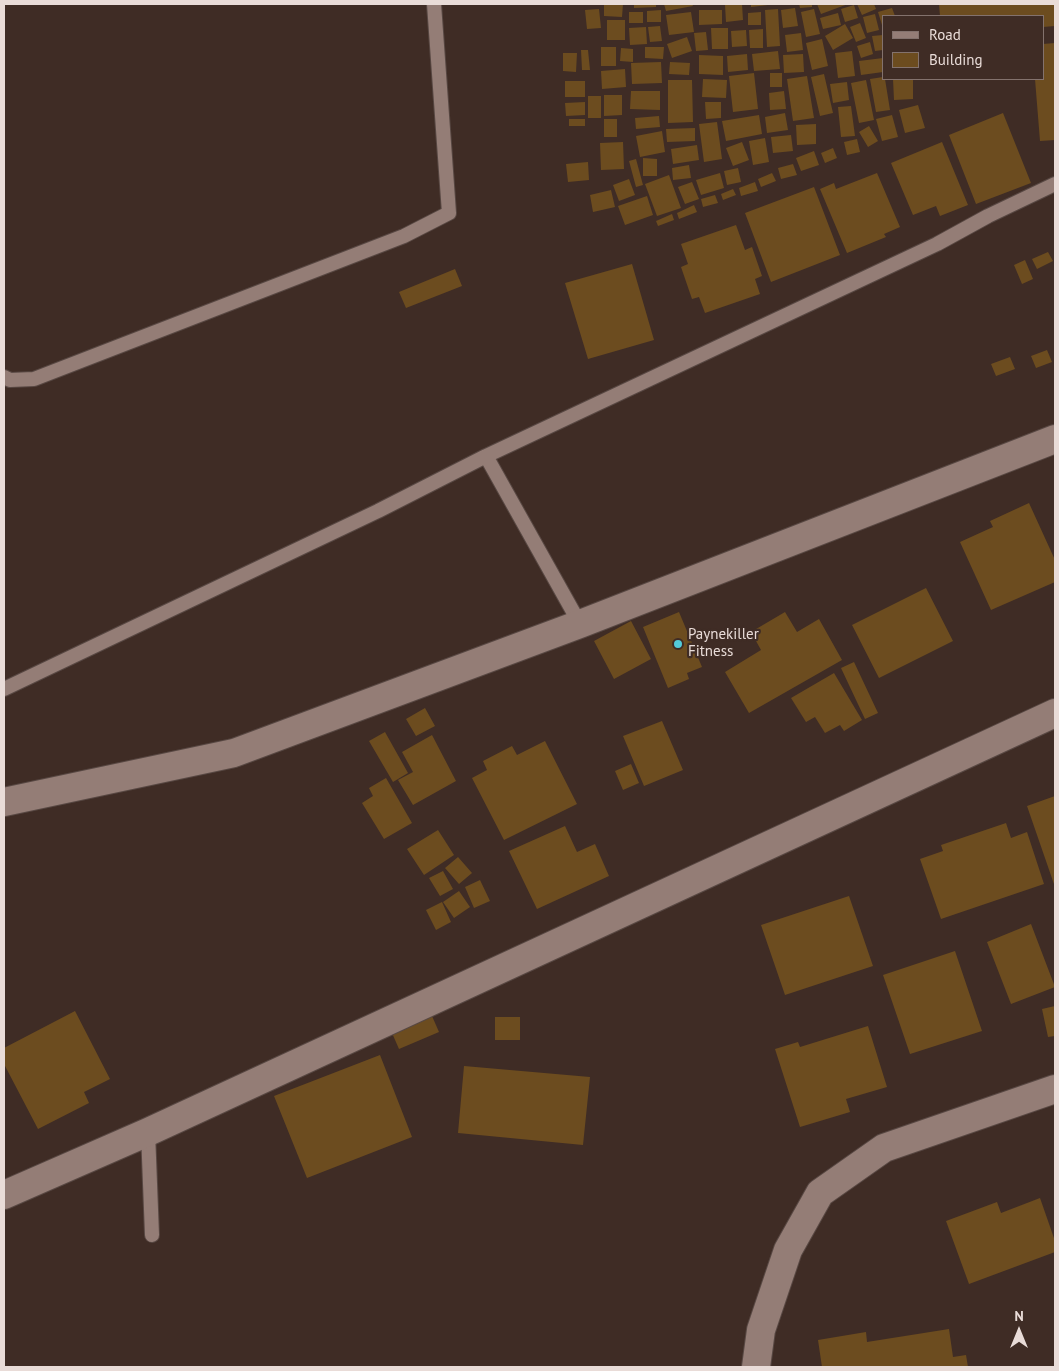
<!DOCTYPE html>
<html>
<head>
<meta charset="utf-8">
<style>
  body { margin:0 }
  #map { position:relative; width:1059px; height:1371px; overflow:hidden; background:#3f2c25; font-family:"PT Sans",sans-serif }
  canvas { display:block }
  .frame { position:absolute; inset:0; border:5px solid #e9dcd8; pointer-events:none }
  .legend { position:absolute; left:882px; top:15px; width:162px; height:65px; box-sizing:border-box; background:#3f2c25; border:1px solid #83726d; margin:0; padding:6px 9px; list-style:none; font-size:15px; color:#e9dcd8 }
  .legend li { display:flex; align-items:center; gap:10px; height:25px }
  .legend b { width:25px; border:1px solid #83726d }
  .north { position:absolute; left:994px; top:1306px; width:50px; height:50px; -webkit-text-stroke:4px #3f2c25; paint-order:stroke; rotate:0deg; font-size:14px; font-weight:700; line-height:20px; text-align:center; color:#e9dcd8 }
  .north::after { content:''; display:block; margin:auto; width:18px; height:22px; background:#e9dcd8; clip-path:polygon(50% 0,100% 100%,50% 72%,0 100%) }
</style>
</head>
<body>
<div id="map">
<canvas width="1059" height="1371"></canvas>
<div class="frame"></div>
<ul class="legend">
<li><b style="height:6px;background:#947d76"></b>Road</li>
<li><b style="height:14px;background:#6c4c1f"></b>Building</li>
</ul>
<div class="north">N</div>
</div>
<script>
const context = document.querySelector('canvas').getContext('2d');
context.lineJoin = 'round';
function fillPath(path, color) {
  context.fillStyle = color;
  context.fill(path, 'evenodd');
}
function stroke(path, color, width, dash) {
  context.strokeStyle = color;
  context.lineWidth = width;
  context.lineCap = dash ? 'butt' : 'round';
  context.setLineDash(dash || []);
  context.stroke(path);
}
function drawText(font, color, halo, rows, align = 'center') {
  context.font = font + ' "PT Sans",sans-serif';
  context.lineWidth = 4.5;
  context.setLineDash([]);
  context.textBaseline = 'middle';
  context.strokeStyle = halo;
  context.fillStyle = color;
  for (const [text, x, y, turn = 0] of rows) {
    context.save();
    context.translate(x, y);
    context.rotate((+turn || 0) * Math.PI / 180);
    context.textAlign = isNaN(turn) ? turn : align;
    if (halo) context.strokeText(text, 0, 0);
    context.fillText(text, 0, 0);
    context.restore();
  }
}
const building = new Path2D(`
  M604,4H623L622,17L604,16Z
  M634,4H656V7L634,8Z
  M664,4H692L693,6L666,11Z
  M742,4L743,20L726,22L725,5Z
  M751,4H768V5L751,7Z
  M799,4H812V7L800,8Z
  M817,4H848L821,14Z
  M857,4H874L876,9L862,15Z
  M939,4H1055V26L1043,27V16H940Z
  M854,5L858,18L845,22L841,9Z
  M795,8L798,26L783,28L781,10Z
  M892,8L895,16H883L882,25L878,12Z
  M599,9L601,28L587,29L585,10Z
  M778,9L780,46L767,47L765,10Z
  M814,9L820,34L806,37L801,12Z
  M661,10V22H647V11Z
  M699,10H722V24L699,25Z
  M629,12H643V23H629Z
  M691,12L694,32L669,35L666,15Z
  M761,12V25H748V13Z
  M838,13L841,25L823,29L820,18Z
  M875,14L879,30L867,33L863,17Z
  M607,20H625V40H607Z
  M860,23L866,38L856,42L850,27Z
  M845,24L853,38L833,50L825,36Z
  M660,26L662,41L650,42L648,27Z
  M646,27L647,44L630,45L629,28Z
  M711,28H728V49H712Z
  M763,29V48H750L749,30Z
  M746,30L747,46L732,47L731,31Z
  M706,32L708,50L696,51L694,33Z
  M801,33L803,50L787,52L785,35Z
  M883,35V50L875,51L872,36Z
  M687,37L692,51L672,58L667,44Z
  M822,39L828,66L812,70L806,43Z
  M870,42L873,54L861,58L857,46Z
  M1055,43V140L1040,141L1035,79H1043V44Z
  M601,47H616V66H601Z
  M645,47H664L663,59L645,58Z
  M621,48L633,49V62L620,61Z
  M581,50H588L590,70H582Z
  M778,51L780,69L754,71L752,54Z
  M852,51L855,76L838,78L835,53Z
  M563,53H577L576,72L563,71Z
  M747,54L748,70L728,72L727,56Z
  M803,54L804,72L784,73L783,55Z
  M699,55L723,56V75L699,74Z
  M883,58V72L861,75L859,61Z
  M661,62L662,83L632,84L631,63Z
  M670,62L690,63L689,75L669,74Z
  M625,69L626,87L602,89L601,71Z
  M754,73L758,109L733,112L729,76Z
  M770,73H782V87H770Z
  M824,74L833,113L820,116L811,77Z
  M807,76L814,118L793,121L787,79Z
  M883,77L885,79L890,110L876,112L870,79Z
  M703,79L727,80L726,98L702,97Z
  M893,79H913V99L894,100Z
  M668,80H692L693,122L668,123Z
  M866,80L874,120L859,123L851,83Z
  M565,81H585V97H565Z
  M847,82L849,100L833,103L830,84Z
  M631,91H660V110L630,109Z
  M784,91L786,109L770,110L769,93Z
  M604,95H622V115L604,116Z
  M588,96H601V118H588Z
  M585,102V115L566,116L565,103Z
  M705,102H721V118L706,119Z
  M918,105L925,128L905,133L899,110Z
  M851,106L855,136L841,137L838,107Z
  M785,113L788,130L767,133L765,117Z
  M1003,113L1031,183L976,204L949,135Z
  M759,115L762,134L726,141L722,121Z
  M892,115L898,137L882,141L876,119Z
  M659,116L660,127L636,129L635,118Z
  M569,119H585V126H569Z
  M604,119H617V137H604Z
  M717,122L722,159L704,162L699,124Z
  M816,124V144L797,145L796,125Z
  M869,126L878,141L868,147L859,132Z
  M695,128V141L667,142L666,129Z
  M662,131L665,152L640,157L636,136Z
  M791,135L793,151L773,153L771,137Z
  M765,138L769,162L753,165L749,141Z
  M857,139L860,152L847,155L844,142Z
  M623,142L624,169L601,170L600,143Z
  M742,142L749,160L733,166L726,148Z
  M942,142L968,205L940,216L936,206L913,215L891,163Z
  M697,145L699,160L673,164L671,149Z
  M833,148L837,158L825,163L821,153Z
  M814,151L819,165L801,171L796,158Z
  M643,158L657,159V176H643Z
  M636,159L643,185L636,187L629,161Z
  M588,162L589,180L568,182L566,164Z
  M793,164L797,175L781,179L778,168Z
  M689,165L691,178L673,180L672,168Z
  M738,168L741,182L727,185L724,171Z
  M720,173L724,188L701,195L696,180Z
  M772,173L776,181L761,187L758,179Z
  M877,173L900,227L884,234L886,237L847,253L820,189L834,183L836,189Z
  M669,175L681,208L657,216L645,184Z
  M629,179L635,195L619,201L613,185Z
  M692,182L699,199L685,204L678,187Z
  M755,182L758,191L741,196L739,188Z
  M814,187L840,255L771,282L745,213Z
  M733,189L736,195L723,200L721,194Z
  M611,190L615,207L593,212L590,195Z
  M715,195L718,203L703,207L701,199Z
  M647,196L653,215L625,225L618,206Z
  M694,205L697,212L679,219L677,213Z
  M672,214L674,220L658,226L656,221Z
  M736,225L745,250L752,247L762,276L755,279L760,294L705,313L699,297L692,299L681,267L688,264L681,244Z
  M1048,252L1053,261L1037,269L1032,259Z
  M1025,260L1033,279L1022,284L1014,265Z
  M632,264L654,340L588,359L565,283Z
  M455,269L462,286L406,308L399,292Z
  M1047,350L1052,362L1036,368L1031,356Z
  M1010,357L1015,369L996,376L991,364Z
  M1029,503L1055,560V582L991,610L960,542L993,527L990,521Z
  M926,588L953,641L879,678L852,625Z
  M679,612L702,667L687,673L689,679L668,688L643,627Z
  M785,612L797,632L819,619L842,660L749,713L725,672L761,650L751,632Z
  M631,621L651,659L614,679L594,641Z
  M854,662L878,713L865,719L841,668Z
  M834,673L862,720L844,731L840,725L825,733L815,717L806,722L791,698Z
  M425,708L435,726L416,736L406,719Z
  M662,721L683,770L644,786L623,736Z
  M385,732L408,773L393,782L369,741Z
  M432,735L456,781L413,805L398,780L413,772L402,752Z
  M545,741L577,804L504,840L472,778L487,770L483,761L512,746L517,755Z
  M631,764L639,783L623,790L615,771Z
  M386,778L412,823L384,839L362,803L373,796L369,788Z
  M1055,796V887L1027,806Z
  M1006,823L1011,838L1027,832L1044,884L941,919L920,859L943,851L941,845Z
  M565,826L577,852L595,844L609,876L537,909L509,851Z
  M438,830L454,855L424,875L407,849Z
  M458,857L472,873L459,884L445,868Z
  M443,871L453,889L440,896L429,878Z
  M480,880L490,901L474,908L465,887Z
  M459,891L470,907L454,918L443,902Z
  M849,896L873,966L785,995L761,925Z
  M442,902L451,922L436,930L426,910Z
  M1031,924L1055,987L1011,1004L987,942Z
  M955,951L982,1031L910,1054L883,975Z
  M1055,1006V1036L1048,1037L1042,1009Z
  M75,1011L110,1079L84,1092L89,1103L38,1129L4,1064V1048Z
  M432,1016L439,1032L399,1049L392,1033Z
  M495,1017H520V1040H495Z
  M868,1026L887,1087L846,1099L850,1112L800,1127L775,1049L798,1042L800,1047Z
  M380,1055L412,1137L307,1178L274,1096Z
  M464,1066L590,1077L583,1145L458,1133Z
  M1040,1198L1055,1241V1252L969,1284L946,1221L997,1202L1001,1213Z
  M949,1329L953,1357L966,1355L968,1367H822L818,1340L866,1332L867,1342Z`);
const service = new Path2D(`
  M4,377L10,380L34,379L404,236L449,213L434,4
  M486,456L580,624
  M4,689L378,511L486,456L937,244L988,216L1055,184
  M148,1132L152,1235`);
const minor = new Path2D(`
  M4,802L234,753L580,624L1055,439
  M4,1195L148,1132L1055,713
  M756,1367L761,1330L788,1250L820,1193L884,1148L1055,1089`);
const markers = [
  [678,644,5,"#53cbda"]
];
const poiNames = [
  ["Paynekiller",688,635],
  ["Fitness",688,652]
];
fillPath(building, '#6c4c1f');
stroke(service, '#584843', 16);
stroke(minor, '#584843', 30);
stroke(service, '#947d76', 14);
stroke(minor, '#947d76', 28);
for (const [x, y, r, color] of markers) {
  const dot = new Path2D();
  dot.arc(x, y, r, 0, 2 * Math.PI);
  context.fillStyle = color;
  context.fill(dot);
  stroke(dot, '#3f2c25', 2);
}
drawText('15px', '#e9dcd8', '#3f2c25', poiNames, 'left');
</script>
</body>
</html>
